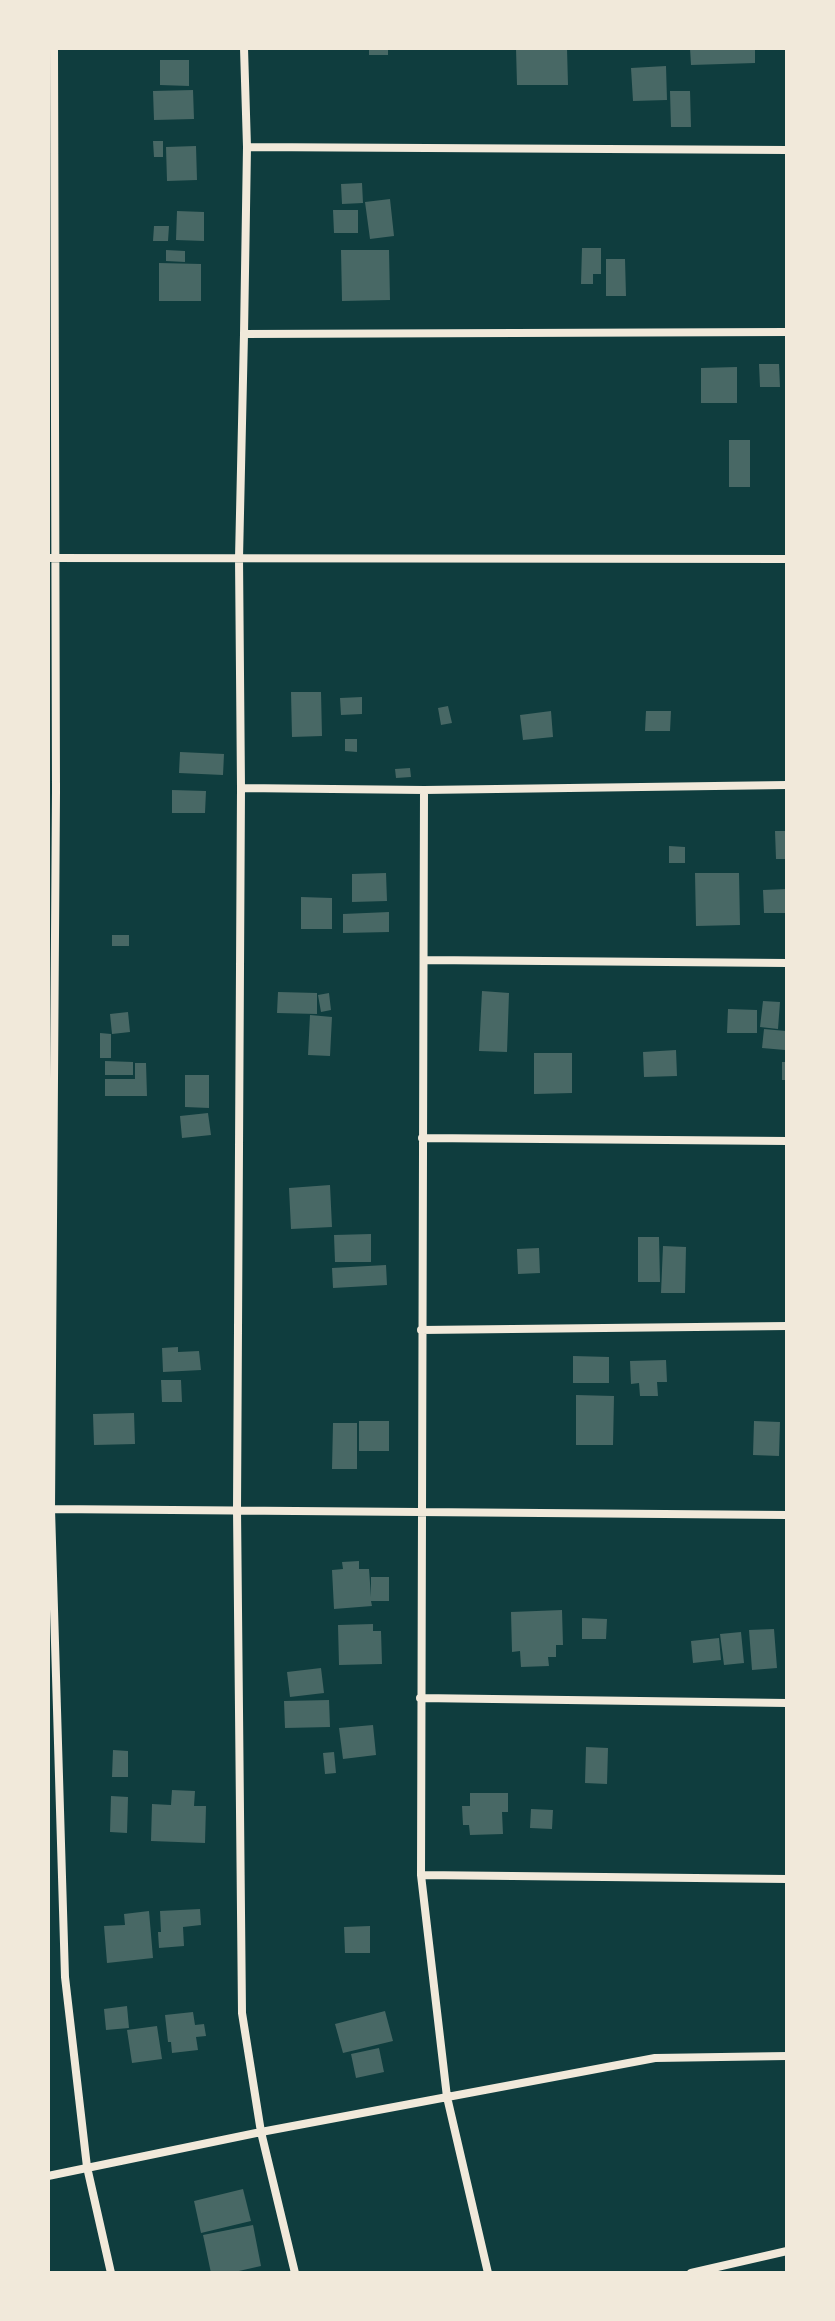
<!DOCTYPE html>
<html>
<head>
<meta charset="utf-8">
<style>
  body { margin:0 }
  #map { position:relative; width:835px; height:2321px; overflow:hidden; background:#0f3d3e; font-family:Lato,sans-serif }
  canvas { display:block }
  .frame { position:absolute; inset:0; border:50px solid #f1e9da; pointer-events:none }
</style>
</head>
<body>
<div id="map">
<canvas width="835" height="2321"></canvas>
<div class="frame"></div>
</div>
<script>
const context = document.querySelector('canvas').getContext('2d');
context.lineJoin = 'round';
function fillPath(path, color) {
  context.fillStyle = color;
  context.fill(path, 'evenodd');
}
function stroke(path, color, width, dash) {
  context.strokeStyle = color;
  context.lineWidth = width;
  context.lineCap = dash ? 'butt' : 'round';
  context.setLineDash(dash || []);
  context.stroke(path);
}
const building = new Path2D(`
  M369,48H388V55H369Z
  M516,48H567L568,85H517Z
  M690,48H755V63L691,65Z
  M160,60H189V86L160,85Z
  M666,66L667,100L633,101L631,68Z
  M193,90L194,119L154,120L153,91Z
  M670,91H690L691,127H671Z
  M153,141H163V157H154Z
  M196,146L197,180L167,181L166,147Z
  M362,183L363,203L342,204L341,184Z
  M390,199L394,236L370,239L365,202Z
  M333,210H358V233H334Z
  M177,211L204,212V241L176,240Z
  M154,226H169L168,241H153Z
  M582,248H601V274H593V284H581Z
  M166,250L185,251V262L166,261Z
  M341,250H389L390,300L342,301Z
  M606,259H625L626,296H606Z
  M159,263L201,264V301H159Z
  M759,364H779L780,387H760Z
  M737,367V403H701V368Z
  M729,440H750V487H729Z
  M291,692H321L322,736L292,737Z
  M362,697V714L341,715L340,698Z
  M448,706L452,723L441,725L438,708Z
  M551,711L553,737L523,740L520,715Z
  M646,711H671L670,731H645Z
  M345,739H357V752L345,751Z
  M180,752L224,754L223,775L179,773Z
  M410,768L411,777L396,778L395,769Z
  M172,790L206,791L205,813H172Z
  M775,831H787V859H776Z
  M669,846L685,847V863H669Z
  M386,873L387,901L352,902V874Z
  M695,873H739L740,925L696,926Z
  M787,889V913H764L763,890Z
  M301,897L332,898V929H301Z
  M389,912V932L343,933V914Z
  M112,935H129V946H112Z
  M482,991L509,993L507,1052L479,1051Z
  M278,992L317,993V1014L277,1013Z
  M329,993L331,1010L321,1012L318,995Z
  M763,1001L780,1002L778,1029L760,1027Z
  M728,1009L757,1010V1033H727Z
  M128,1012L130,1032L112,1034L110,1014Z
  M310,1015L332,1017L330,1056L308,1055Z
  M764,1029L786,1031L785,1050L762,1048Z
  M100,1033L111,1034V1058H100Z
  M676,1050L677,1076L644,1077L643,1052Z
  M534,1053H572V1093L534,1094Z
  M105,1061L133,1062V1075H105Z
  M782,1062H787V1080H782Z
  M135,1063H146L147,1096H105V1079H135Z
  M185,1075H209V1108L185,1107Z
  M208,1113L211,1135L182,1138L180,1116Z
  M330,1185L332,1227L291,1229L289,1188Z
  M371,1234V1262H335L334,1235Z
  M638,1237H659L660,1282H638Z
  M663,1246L686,1247L685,1293H661Z
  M539,1248L540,1273L518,1274L517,1249Z
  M386,1265L387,1285L333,1288L332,1268Z
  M178,1347V1352L199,1351L201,1370L163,1372L162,1348Z
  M573,1356L609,1357V1383H573Z
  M666,1360L667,1382H657L658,1396H640L639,1383L631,1384L630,1361Z
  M161,1380H181L182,1402H162Z
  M576,1395L614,1396L613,1445H576Z
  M134,1413L135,1444L94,1445L93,1414Z
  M359,1421H389V1451H359Z
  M754,1421L780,1422L779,1456L753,1455Z
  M333,1423H357V1469H332Z
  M359,1561V1569H369L371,1597V1577H389V1601H371L372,1606L334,1609L332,1570L343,1569L342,1562Z
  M562,1610L563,1645H556V1657H548L549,1666L521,1667L520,1651L512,1652L511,1612Z
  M582,1618L607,1619L606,1639H582Z
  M373,1624V1631H381L382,1664L339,1665L338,1625Z
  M774,1629L777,1668L752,1670L749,1630Z
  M741,1632L744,1663L724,1665L720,1634Z
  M719,1638L721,1660L693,1663L691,1641Z
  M321,1668L324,1693L290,1697L287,1672Z
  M329,1700L330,1727L285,1728L284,1701Z
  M373,1725L376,1755L343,1759L339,1728Z
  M586,1747L608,1748L607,1784L585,1783Z
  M113,1750L128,1751V1777H112Z
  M334,1752L336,1773L325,1774L323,1753Z
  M172,1790L195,1791L194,1806H206L205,1843L151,1841L152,1804L171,1805Z
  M470,1793H508V1812H502L503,1834L470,1835L469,1825H463L462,1806H470Z
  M111,1796L128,1797L127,1833L110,1832Z
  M531,1809L553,1810L552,1829L530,1828Z
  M200,1909L201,1925L183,1927L184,1946L159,1948L158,1932H161L160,1911Z
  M149,1911L153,1958L107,1963L104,1926L125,1925L124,1914Z
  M370,1926V1953H345L344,1927Z
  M127,2006L129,2028L106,2030L104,2009Z
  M385,2011L393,2041L343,2053L335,2024Z
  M193,2012L195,2025L204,2024L206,2036L196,2037L198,2050L172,2053L171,2042H168L165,2015Z
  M157,2026L162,2059L132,2063L127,2030Z
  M379,2048L384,2072L356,2078L351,2054Z
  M243,2189L251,2221L201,2233L194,2201Z
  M253,2225L261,2266L230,2273H211L203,2235Z`);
const minor = new Path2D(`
  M54,48L56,792L51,1509L65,1977L87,2167L111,2273
  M244,48L247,147L244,334
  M247,147L787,150
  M48,558L787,559
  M241,788L424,790L787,785
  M424,790L421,1875L447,2097L488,2273
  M424,960L787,963
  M422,1138L787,1141
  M421,1330L787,1326
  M49,1509L787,1515
  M420,1698L787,1703
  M421,1875L787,1879
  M48,2176L261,2132L655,2058L787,2056
  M295,2273L261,2132L242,2013L237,1509L241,788L239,558L244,334L787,332
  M691,2273L787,2251`);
fillPath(building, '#486865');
stroke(minor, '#f1e9da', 8);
</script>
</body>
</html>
